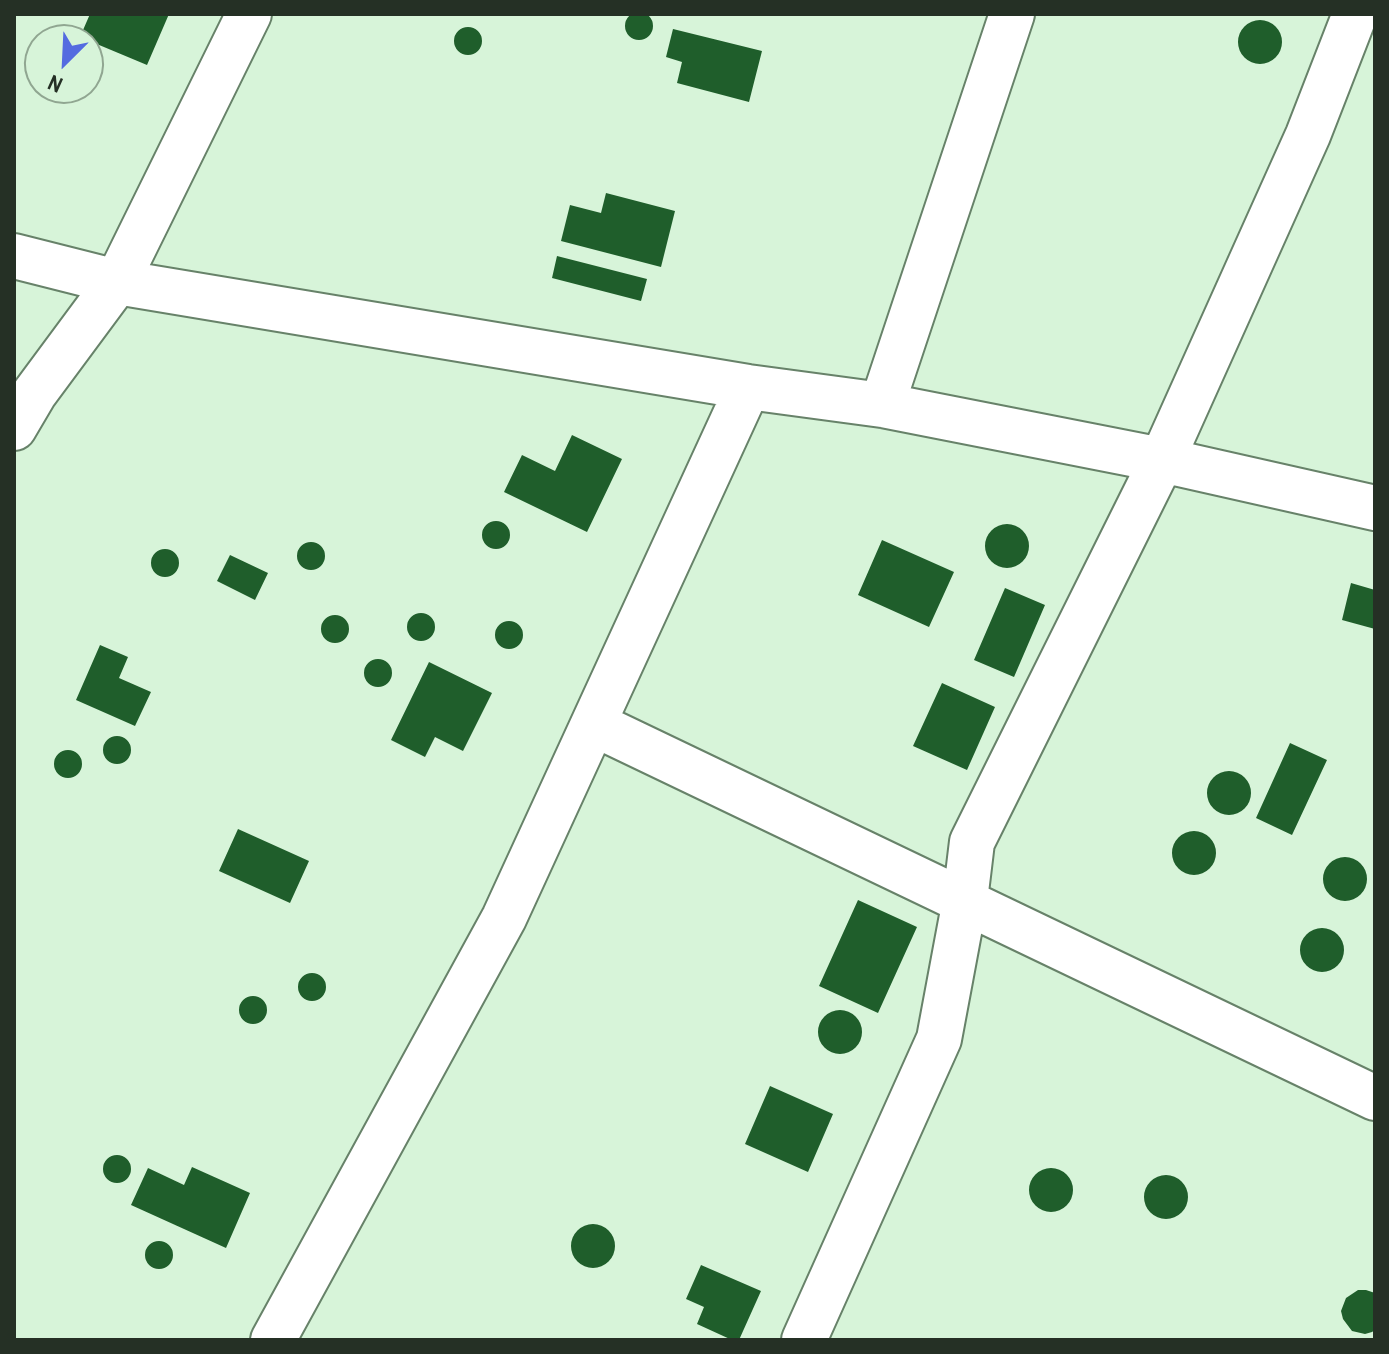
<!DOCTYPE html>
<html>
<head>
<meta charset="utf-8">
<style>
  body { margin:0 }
  #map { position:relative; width:1389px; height:1354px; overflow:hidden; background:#d7f4d9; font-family:"Archivo Narrow",sans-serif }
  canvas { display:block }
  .frame { position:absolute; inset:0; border:16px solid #253025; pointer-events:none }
  .north { position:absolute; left:24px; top:24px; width:80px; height:80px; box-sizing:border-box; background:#d7f4d9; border:2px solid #90a691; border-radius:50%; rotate:204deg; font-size:22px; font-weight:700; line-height:32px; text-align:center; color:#253025 }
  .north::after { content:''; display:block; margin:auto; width:28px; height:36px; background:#546be0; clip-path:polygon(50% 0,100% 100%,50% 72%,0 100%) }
</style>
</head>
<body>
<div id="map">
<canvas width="1389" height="1354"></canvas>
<div class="frame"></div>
<div class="north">N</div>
</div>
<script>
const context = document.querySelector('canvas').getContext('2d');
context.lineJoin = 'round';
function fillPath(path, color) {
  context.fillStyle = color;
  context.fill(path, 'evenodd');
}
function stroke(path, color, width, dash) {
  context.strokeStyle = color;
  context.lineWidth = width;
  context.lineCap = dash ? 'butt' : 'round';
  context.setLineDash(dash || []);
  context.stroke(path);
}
const building = new Path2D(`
  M625 26a14 14 0 1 1 28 0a14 14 0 1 1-28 0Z
  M90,14H169L147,65L80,37Z
  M1238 42a22 22 0 1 1 44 0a22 22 0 1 1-44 0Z
  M454 41a14 14 0 1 1 28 0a14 14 0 1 1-28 0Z
  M673,29L762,51L749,102L677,83L682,62L666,57Z
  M606,193L675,211L661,267L561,241L570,205L601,213Z
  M557,256L647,279L641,301L552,278Z
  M572,435L622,459L587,532L504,492L522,455L555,471Z
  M482 535a14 14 0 1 1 28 0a14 14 0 1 1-28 0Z
  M985 546a22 22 0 1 1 44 0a22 22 0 1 1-44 0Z
  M882,540L954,572L929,627L858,595Z
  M297 556a14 14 0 1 1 28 0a14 14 0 1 1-28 0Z
  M151 563a14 14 0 1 1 28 0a14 14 0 1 1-28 0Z
  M230,555L268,573L255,600L217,581Z
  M1351,583L1375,590V629L1342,620Z
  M1005,588L1045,605L1014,677L974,660Z
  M407 627a14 14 0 1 1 28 0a14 14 0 1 1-28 0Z
  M321 629a14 14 0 1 1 28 0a14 14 0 1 1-28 0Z
  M495 635a14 14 0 1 1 28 0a14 14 0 1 1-28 0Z
  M100,645L128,657L119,678L151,692L135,726L76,700Z
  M364 673a14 14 0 1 1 28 0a14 14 0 1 1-28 0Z
  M429,662L492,693L463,751L435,737L425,757L391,740Z
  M942,683L995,707L967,770L913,746Z
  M103 750a14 14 0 1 1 28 0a14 14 0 1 1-28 0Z
  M1290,743L1327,760L1292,835L1256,818Z
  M54 764a14 14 0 1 1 28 0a14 14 0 1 1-28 0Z
  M1207 793a22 22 0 1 1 44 0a22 22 0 1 1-44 0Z
  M238,829L309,861L290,903L219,871Z
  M1172 853a22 22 0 1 1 44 0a22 22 0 1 1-44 0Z
  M1323 879a22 22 0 1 1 44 0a22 22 0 1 1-44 0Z
  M858,900L917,927L878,1013L819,986Z
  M1300 950a22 22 0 1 1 44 0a22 22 0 1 1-44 0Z
  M298 987a14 14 0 1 1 28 0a14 14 0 1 1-28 0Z
  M239 1010a14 14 0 1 1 28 0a14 14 0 1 1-28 0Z
  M818 1032a22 22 0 1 1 44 0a22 22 0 1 1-44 0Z
  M770,1086L833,1114L808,1172L745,1144Z
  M103 1169a14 14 0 1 1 28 0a14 14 0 1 1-28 0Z
  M192,1167L250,1193L226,1248L131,1205L148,1168L184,1185Z
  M1029 1190a22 22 0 1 1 44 0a22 22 0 1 1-44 0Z
  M1144 1197a22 22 0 1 1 44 0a22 22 0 1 1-44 0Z
  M571 1246a22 22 0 1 1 44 0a22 22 0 1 1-44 0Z
  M145 1255a14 14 0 1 1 28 0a14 14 0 1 1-28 0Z
  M701,1265L761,1291L739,1340H732L697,1324L704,1307L686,1299Z
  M1358,1290H1366L1375,1293V1330L1372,1332L1365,1334L1352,1331L1343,1319L1341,1311L1346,1298Z`);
const minor = new Path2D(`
  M14,256L117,282L748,387L882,405L1162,460L1375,508
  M882,405L1012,14
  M14,428L34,394L117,282L249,14
  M594,724L1375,1098
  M273,1340L504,918L748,387
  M804,1340L939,1039L965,900L972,842L1162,460L1308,135L1355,14`);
fillPath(building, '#1f5e2b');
stroke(minor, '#678269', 48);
stroke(minor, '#fff', 44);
</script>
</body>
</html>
